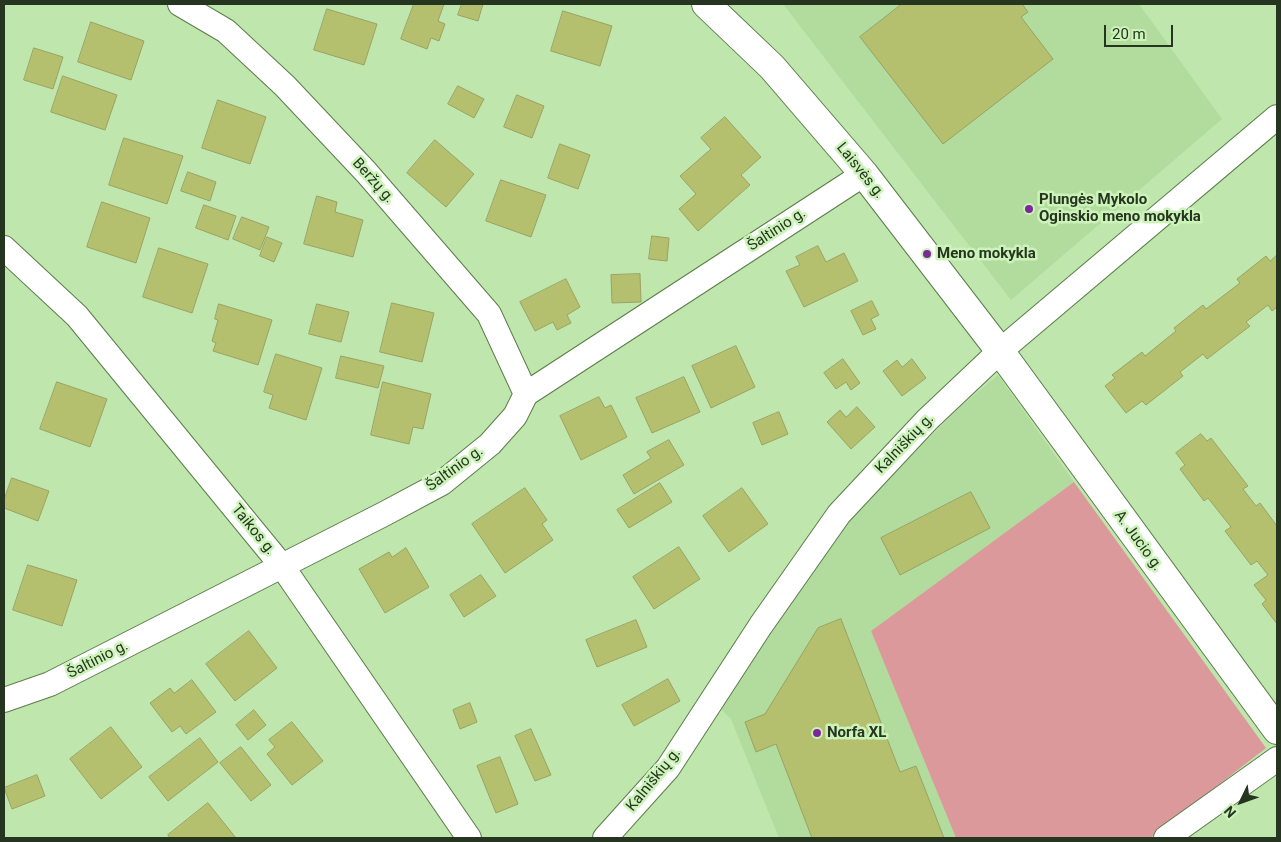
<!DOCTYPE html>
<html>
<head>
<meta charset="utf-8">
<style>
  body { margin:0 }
  #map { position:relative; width:1281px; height:842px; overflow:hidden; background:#bfe6ad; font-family:Roboto,sans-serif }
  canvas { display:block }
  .frame { position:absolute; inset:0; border:5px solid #26351f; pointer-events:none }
  .north { position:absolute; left:1216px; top:777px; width:50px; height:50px; -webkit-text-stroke:4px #ccf3ba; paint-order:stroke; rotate:228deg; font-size:14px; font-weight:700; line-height:20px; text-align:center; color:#26351f }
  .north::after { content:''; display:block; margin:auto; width:18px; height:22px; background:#26351f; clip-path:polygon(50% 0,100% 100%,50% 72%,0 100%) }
  .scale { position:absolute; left:1104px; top:25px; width:69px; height:22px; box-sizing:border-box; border:2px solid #26351f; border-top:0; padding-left:6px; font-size:15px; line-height:18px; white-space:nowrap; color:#26351f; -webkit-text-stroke:4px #ccf3ba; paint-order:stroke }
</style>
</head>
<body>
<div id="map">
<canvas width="1281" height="842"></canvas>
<div class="frame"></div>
<div class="north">N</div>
<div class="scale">20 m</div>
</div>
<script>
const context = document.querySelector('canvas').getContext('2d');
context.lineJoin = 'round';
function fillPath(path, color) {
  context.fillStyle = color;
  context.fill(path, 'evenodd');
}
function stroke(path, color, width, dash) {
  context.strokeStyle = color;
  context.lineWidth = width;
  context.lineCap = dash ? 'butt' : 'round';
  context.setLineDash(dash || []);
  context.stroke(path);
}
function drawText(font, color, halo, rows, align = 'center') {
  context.font = font + ' Roboto,sans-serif';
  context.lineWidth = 5;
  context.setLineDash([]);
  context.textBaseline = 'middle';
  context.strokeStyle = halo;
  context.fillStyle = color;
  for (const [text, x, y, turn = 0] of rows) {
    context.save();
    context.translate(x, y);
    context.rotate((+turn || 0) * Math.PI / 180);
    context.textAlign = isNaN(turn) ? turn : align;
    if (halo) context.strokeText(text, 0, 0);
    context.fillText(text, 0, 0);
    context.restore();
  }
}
const built = new Path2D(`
  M783,4H1139L1222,119L1011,300Z
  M998,375L1074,482L871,631L956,838H779L731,719L721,709L785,607L857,510L961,406Z`);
const green = new Path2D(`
  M1074,482L1266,748L1150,838H956L871,631Z`);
const building = new Path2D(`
  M414,4H444L438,21L445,24L439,41L431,38L427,49L401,39Z
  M462,4H483L478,21L458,15Z
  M902,4H1022L1028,12L1021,17L1053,59L943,144L860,37Z
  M327,9L377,24L364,65L314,50Z
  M563,11L612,26L600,66L551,51Z
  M91,22L144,41L131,80L78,62Z
  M34,48L63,57L53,89L24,80Z
  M63,76L117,95L105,130L51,112Z
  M458,86L484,99L474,118L448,104Z
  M517,95L544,106L532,138L504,127Z
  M218,100L266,117L250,164L202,148Z
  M725,117L761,157L741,175L750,185L698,231L679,209L696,194L680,176L711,149L701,138Z
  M124,138L183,156L167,204L109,185Z
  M435,140L474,174L446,207L407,173Z
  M560,144L590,155L578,189L548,178Z
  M188,172L216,182L210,201L181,191Z
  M501,180L546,195L531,237L486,221Z
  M317,196L337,202L335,212L363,220L353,257L304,244Z
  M102,202L150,218L136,263L87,247Z
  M204,205L236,216L228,240L196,228Z
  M242,217L269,227L260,250L233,239Z
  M652,236L669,238L667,261L649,259Z
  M267,237L282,243L274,262L260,256Z
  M818,246L826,262L844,253L858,281L804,307L786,271L800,265L796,257Z
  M159,248L208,264L192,313L143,297Z
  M1277,255V307L1272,311L1268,305L1246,322L1250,326L1207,359L1203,354L1180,372L1183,376L1146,405L1142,401L1126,413L1105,386L1115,378L1112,375L1142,352L1145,356L1176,331L1174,328L1203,305L1206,309L1240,283L1237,279L1266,256L1270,261Z
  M640,274L641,302L612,303L611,275Z
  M566,279L580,307L567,315L571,323L557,330L553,322L535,331L520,302Z
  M872,301L879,315L871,319L876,329L863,335L851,311Z
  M392,303L434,313L422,362L380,352Z
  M219,304L272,320L258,365L213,351L216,343L212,341L218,320L215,319Z
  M317,304L349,312L341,342L309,334Z
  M736,346L755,387L711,408L692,366Z
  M276,354L322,368L306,420L269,408L273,395L264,392Z
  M341,356L384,366L378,388L336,378Z
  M843,359L860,383L851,390L846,382L836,389L824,373Z
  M912,359L926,378L902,396L883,371L897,360L902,367Z
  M684,377L700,412L652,433L636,398Z
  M57,382L107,399L90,447L40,429Z
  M383,382L431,394L423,429L413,427L409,444L371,435Z
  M599,397L605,408L611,405L627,437L581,460L560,416Z
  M857,407L875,427L851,449L827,422L840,410L846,417Z
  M779,412L788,434L762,445L753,423Z
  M1201,434L1207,441L1211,438L1248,486L1243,489L1256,506L1260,503L1277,526V567L1276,568L1277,570V624L1262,604L1266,600L1254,585L1268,575L1257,561L1251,565L1225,531L1231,527L1208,498L1204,501L1180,469L1185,465L1176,453Z
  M669,440L684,465L634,494L623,475L651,458L647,452Z
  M12,478L49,491L38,521L4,508V500Z
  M660,483L672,502L629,528L617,510Z
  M525,488L547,520L542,524L553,540L505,573L472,524Z
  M742,488L768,524L729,552L703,516Z
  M971,492L990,528L900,575L881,538Z
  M679,547L700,579L654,609L633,577Z
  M406,548L429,587L385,613L359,569L389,552L392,557Z
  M28,565L77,580L62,626L13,610Z
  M481,575L496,596L464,617L450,595Z
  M841,619L900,772L916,766L944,838H812L776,744L756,752L745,722L765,714L818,628Z
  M636,620L647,647L597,667L586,640Z
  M249,631L277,668L235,701L206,664Z
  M668,679L680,701L634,726L622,705Z
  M192,680L216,712L186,734L180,726L172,732L150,703L170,688L174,693Z
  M470,703L477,722L460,729L453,710Z
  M254,710L266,725L248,740L236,725Z
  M292,722L323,761L292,785L267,754L275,747L269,740Z
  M111,727L142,767L101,799L70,759Z
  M531,729L551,775L535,781L515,736Z
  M200,738L218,762L168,801L149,777Z
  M241,747L271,785L251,801L220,763Z
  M500,757L518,804L496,813L477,766Z
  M37,775L45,796L12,809L4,788Z
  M208,803L236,838H170L168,835Z`);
const minor = new Path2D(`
  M180,4L226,31L285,86L366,172L489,314L526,394
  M4,248L77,316L282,566L469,838
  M4,700L50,684L384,514L442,483L490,444L515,416L526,394L864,174
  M605,838L668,768L761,625L839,514L927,420L1000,351L1277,117
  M1166,838L1277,759`);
const tertiary = new Path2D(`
  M706,4L772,67L864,174L1000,351L1277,730`);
const markers = [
  [1029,209,5,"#7b2998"],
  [927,254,5,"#7b2998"],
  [817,733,5,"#7b2998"]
];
const streetNames = [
  ["Laisvės g.",860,171,51],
  ["Beržų g.",373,181,48],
  ["Šaltinio g.",777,230,-33],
  ["Kalniškių g.",905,444,-46],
  ["Šaltinio g.",455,469,-36],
  ["Taikos g.",253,530,51],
  ["A. Jucio g.",1138,541,54],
  ["Šaltinio g.",98,660,-27],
  ["Kalniškių g.",654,780,-51]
];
const poiNames = [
  ["Plungės Mykolo",1039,200],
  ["Oginskio meno mokykla",1039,217],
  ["Meno mokykla",937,254],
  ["Norfa XL",827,733]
];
fillPath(built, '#b1dc9d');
fillPath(green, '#dc999c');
fillPath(building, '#b4c06d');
stroke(building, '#99a263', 1);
stroke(minor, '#5b7d49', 26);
stroke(tertiary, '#5b7d49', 30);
stroke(minor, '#fff', 24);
stroke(tertiary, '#fff', 28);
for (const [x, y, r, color] of markers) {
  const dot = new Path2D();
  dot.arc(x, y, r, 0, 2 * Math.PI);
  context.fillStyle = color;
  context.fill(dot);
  stroke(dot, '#ccf3ba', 2);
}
drawText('15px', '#26351f', '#ccf3ba', streetNames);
drawText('bold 15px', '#26351f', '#ccf3ba', poiNames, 'left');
</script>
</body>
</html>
